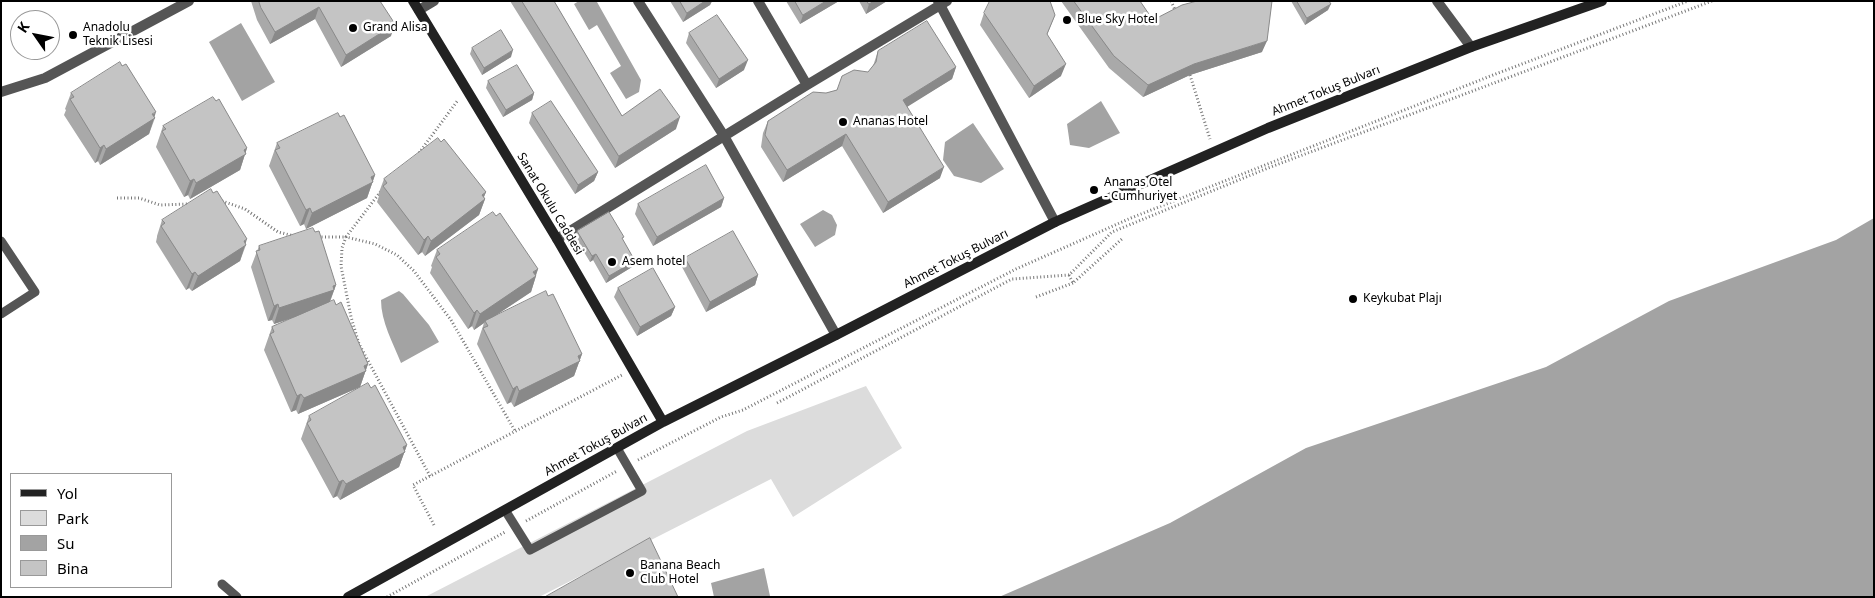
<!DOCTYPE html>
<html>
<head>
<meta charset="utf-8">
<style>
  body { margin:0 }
  #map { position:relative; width:1875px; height:598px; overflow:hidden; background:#fff; font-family:"Noto Sans",sans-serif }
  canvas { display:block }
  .frame { position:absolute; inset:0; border:2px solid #000; pointer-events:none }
  .legend { position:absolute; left:10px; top:473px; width:162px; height:115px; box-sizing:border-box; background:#fff; border:1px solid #999; margin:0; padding:6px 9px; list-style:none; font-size:15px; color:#000 }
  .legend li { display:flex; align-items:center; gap:10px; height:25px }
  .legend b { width:25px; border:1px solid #999 }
  .north { position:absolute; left:10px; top:10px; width:50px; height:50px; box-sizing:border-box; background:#fff; border:1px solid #999; border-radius:50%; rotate:303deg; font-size:14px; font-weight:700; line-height:20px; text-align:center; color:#000 }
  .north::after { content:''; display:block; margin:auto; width:18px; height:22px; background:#000; clip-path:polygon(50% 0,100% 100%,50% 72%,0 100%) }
</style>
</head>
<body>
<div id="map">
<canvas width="1875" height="598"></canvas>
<div class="frame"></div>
<ul class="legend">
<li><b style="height:6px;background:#222"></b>Yol</li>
<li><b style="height:14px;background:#dcdcdc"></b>Park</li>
<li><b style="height:14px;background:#a3a3a3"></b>Su</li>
<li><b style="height:14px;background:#c4c4c4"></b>Bina</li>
</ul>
<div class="north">K</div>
</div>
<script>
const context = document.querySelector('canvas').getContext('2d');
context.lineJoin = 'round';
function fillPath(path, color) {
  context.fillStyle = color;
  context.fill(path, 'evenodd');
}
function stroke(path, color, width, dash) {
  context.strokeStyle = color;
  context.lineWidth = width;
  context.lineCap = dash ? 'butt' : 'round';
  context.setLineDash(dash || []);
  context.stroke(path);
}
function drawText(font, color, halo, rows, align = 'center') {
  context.font = font + ' "Noto Sans",sans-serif';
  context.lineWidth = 5;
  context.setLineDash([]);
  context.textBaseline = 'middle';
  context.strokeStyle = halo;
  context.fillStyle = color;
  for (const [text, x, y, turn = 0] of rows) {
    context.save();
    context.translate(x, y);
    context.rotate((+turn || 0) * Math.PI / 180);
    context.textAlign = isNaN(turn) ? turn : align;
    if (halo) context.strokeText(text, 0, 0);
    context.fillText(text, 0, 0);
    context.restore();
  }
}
const green = new Path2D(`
  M866,386L902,448L793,517L771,479L539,597H425L747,431Z`);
const water = new Path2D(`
  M579,1L597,2L641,80L639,92L626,99L610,73L621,66L597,25L589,30L574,4Z
  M241,23L275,82L242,101L209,42Z
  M1101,101L1120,133L1089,148L1070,145L1067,124Z
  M973,123L1004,169L981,183L954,176L943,160L945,142Z
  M823,210L832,215L837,225L835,235L815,247L800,224Z
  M1874,218V597H999L1170,523L1306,448L1546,367L1669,301L1836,240Z
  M399,291L403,294L429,325L439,342L401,363C393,343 381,322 381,300Z
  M764,568L770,596L714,597L711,583Z`);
const path = new Path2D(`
  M1171,1L1176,12
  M1190,75L1210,139
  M419,153L458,100
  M117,198H139L160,205L188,204
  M222,201L245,209L278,232L294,236
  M318,237H346L381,191
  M1069,275L1073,283L1123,238
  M1036,297L1073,283
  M777,403L1012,279L1069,275L1112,232L1268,168L1712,1
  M638,460L721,417L743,410L1016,269L1131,218L1493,75L1688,1
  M430,476L359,344L351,317L341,266L342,248L346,237L375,244L397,255L414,271L451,320L515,431
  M526,521L617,471
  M434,525L413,485L622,375
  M387,597L505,532`);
const lane = new Path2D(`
  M1,241L35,292L1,314
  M505,510L530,550L642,491L617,448
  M222,584L237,597`);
const street = new Path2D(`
  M638,1L724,136L836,335
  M758,1L807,85
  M938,1L1055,222
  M1437,1L1471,47
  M419,10L434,1
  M1,92L45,78L189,1
  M557,239L807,85L947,1`);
const secondary = new Path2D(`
  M413,1L557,239L663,422
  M348,597L663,422L836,335L1055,222L1268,128L1471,47L1602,1`);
const wall = new Path2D(`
  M251,1H380L391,36L341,67L315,19L270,44L257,20Z
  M510,1H554L622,116L676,129L615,168Z
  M670,1H712L710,5L683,22Z
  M786,1H839L800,24Z
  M859,1H887L866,14Z
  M1061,1H1140L1153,20L1262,52L1190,75L1143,97L1109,68Z
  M1291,1H1329L1328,10L1305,25Z
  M984,13L1055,15L1047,35L1061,76L1029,98L980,25Z
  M689,33L744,70L716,88L686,43Z
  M472,48L511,57L482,75L470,54Z
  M878,51L956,67L952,79L907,106L940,178L883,213L842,146L783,182L761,147L763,133L768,121L826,93L837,90L868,72L873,66Z
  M488,81L534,93L532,100L503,117L486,88Z
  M71,93L154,117L155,118L149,134L100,165L98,161L95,163L64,115L66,110L65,109Z
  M532,113L598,172L594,181L575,194L529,123Z
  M163,126L247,148L240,170L190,199L188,195L184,197L156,147Z
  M441,142L486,192L484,197L485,199L479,215L425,256L422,252L418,255L377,202L379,196L378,195L384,179Z
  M277,143L375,175L367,198L306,229L304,224L300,226L269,166Z
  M724,198L721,207L653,246L635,214L638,204Z
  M162,220L245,244L246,245L240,261L192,291L189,288L186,290L156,242L157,237V236Z
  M577,231L623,240L635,261L632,267L606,283L593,260L590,262L575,237Z
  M259,246L336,285L330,302L336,305L368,364L360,387L298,414L296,410L291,412L264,350L272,327L296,317L274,324L272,320L268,321L251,267Z
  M437,250L538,269L531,292L493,317L548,296L582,354L574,376L514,407L511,402L507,404L477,344L484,323L474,330L472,326L468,329L430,273L432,267L431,266Z
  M685,258L758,275L755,285L706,312L682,267Z
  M618,288L675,307L671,316L637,336L614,297Z
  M309,416L407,445L399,467L340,500L337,496L333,498L301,439Z`);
const shadedWall = new Path2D(`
  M705,1H712L710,5L683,22L687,13Z
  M826,1H839L800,24L803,15Z
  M874,1H887L866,14L869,4Z
  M1331,4L1328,10L1305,25L1307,18Z
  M319,7L315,19L270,44L275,32Z
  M395,24L391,36L341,67L346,55Z
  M1267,41L1262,52L1190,75L1143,97L1148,85L1194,64Z
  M513,50L511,57L482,75L484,68Z
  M748,60L744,70L716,88L719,79Z
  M1066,64L1061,76L1029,98L1034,86Z
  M956,67L952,79L899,112L903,100Z
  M534,93L532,100L503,117L506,110Z
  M156,112L149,134L100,165L106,149Z
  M680,117L676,129L615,168L619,156Z
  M846,134L842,146L783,182L787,170Z
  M104,145L98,161L95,163L100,148Z
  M247,148L240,170L190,199L196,183Z
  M944,167L940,178L883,213L888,202Z
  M598,172L594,181L575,194L578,185Z
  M375,175L367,198L306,229L312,213Z
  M194,179L188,195L184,197L190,181Z
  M486,192L482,201L485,199L479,215L425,256L431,241Z
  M724,198L721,207L653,246L657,237Z
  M310,208L304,224L300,226L306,210Z
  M428,236L422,252L418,255L424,240Z
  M247,239L240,261L192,291L198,276Z
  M596,254L593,260L590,262L592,256Z
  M635,261L632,267L606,283L609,276Z
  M538,269L535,277L536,276L531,292L486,322L485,321L484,323L474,330L480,314Z
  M195,272L189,288L186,290L192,274Z
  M758,275L755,285L706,312L710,302Z
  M336,285L328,306L274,324L279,308Z
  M278,304L272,320L268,321L274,306Z
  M675,307L671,316L637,336L640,327Z
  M477,310L472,326L468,329L474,313Z
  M582,354L574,376L514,407L519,391Z
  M368,364L360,387L298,414L304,398Z
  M517,386L511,402L507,404L513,389Z
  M301,394L296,410L291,412L297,396Z
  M407,445L399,467L340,500L346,484Z
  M343,480L337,496L333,498L339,482Z`);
const building = new Path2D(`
  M259,1H380L395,24L346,55L319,7L275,32L261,8Z
  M522,1H554L622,116L660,89L680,117L619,156Z
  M680,1H705L687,13Z
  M795,1H826L803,15Z
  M867,1H874L869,4Z
  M990,1H1050L1055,15L1047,34L1066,64L1034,86L984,13Z
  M1074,1H1140L1153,20L1182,5L1197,1H1272L1267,41L1194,64L1148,85L1114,56Z
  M1297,1H1329L1331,4L1307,18Z
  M717,15L748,60L719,79L689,33Z
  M927,21L956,67L903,100L944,167L888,202L846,134L787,170L765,135L768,121L813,92L826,93L837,90L842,76L854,70L868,72L876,62L878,51Z
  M501,30L513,50L484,68L472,48Z
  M120,62L122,66L126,64L156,112L152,114L155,118L106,149L104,145L100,148L70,99L74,97L71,93Z
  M517,65L534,93L506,110L488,81Z
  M213,97L216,101L219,99L247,148L244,150L246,154L196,183L194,179L190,181L162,131L166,129L163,126Z
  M551,101L598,172L578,185L532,113Z
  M338,113L340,117L344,115L375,175L371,177L373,182L312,213L310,208L306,210L275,150L280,148L277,143Z
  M438,138L441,142L444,139L486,192L482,195L485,199L431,241L428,236L424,240L383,186L387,183L384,179Z
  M706,165L724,198L657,237L638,204Z
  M211,189L213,193L217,191L247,239L244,241L246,245L198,276L195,272L192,274L161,226L165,223L162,220Z
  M493,212L496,216L500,213L538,269L533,272L536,276L480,314L477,310L474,313L436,257L440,254L437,250Z
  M609,212L624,237L622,238L635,261L609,276L596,254L592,256L577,231Z
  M313,228L315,232L319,231L336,285L333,286L334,290L279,308L278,304L274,306L256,251L260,250L259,246Z
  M733,231L758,275L710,302L685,258Z
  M653,268L675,307L640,327L618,288Z
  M546,291L548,296L553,294L582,354L578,356L580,361L519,391L517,386L513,389L483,328L488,326L485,321Z
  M334,300L336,305L341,302L368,364L364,366L366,371L304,398L301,394L297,396L270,334L274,332L272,327Z
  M368,383L371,388L375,385L407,445L403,447L405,452L346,484L343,480L339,482L307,423L311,420L309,416Z
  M650,538L678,597H545Z`);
const markers = [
  [1067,20,5,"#000"],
  [353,28,5,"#000"],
  [73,35,5,"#000"],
  [843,122,5,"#000"],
  [1094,190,5,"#000"],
  [612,262,5,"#000"],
  [1353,299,5,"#000"],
  [630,573,5,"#000"]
];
const poiNames = [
  ["Blue Sky Hotel",1077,20],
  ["Anadolu",83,28],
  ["Teknik Lisesi",83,42],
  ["Grand Alisa",363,28],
  ["Ananas Hotel",853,122],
  ["Ananas Otel",1104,183],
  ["- Cumhuriyet",1104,197],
  ["Asem hotel",622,262],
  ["Keykubat Plajı",1363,299],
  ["Banana Beach",640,566],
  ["Club Hotel",640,580]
];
const streetNames = [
  ["Ahmet Tokuş Bulvarı",1326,91,-22],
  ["Sanat Okulu Caddesi",550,204,59],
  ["Ahmet Tokuş Bulvarı",956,259,-27],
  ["Ahmet Tokuş Bulvarı",596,445,-29]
];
fillPath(green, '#dcdcdc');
fillPath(water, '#a3a3a3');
stroke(path, '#777', 3, [1, 2.5]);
stroke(lane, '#555', 9);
stroke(street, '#555', 10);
stroke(secondary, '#222', 10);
fillPath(wall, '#a9a9a9');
fillPath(shadedWall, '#898989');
fillPath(building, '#c4c4c4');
stroke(building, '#898989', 1);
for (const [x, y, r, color] of markers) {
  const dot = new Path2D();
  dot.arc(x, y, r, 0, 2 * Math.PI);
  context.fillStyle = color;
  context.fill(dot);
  stroke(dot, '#fff', 2);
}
drawText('12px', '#000', '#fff', poiNames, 'left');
drawText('12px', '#000', '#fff', streetNames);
</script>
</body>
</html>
